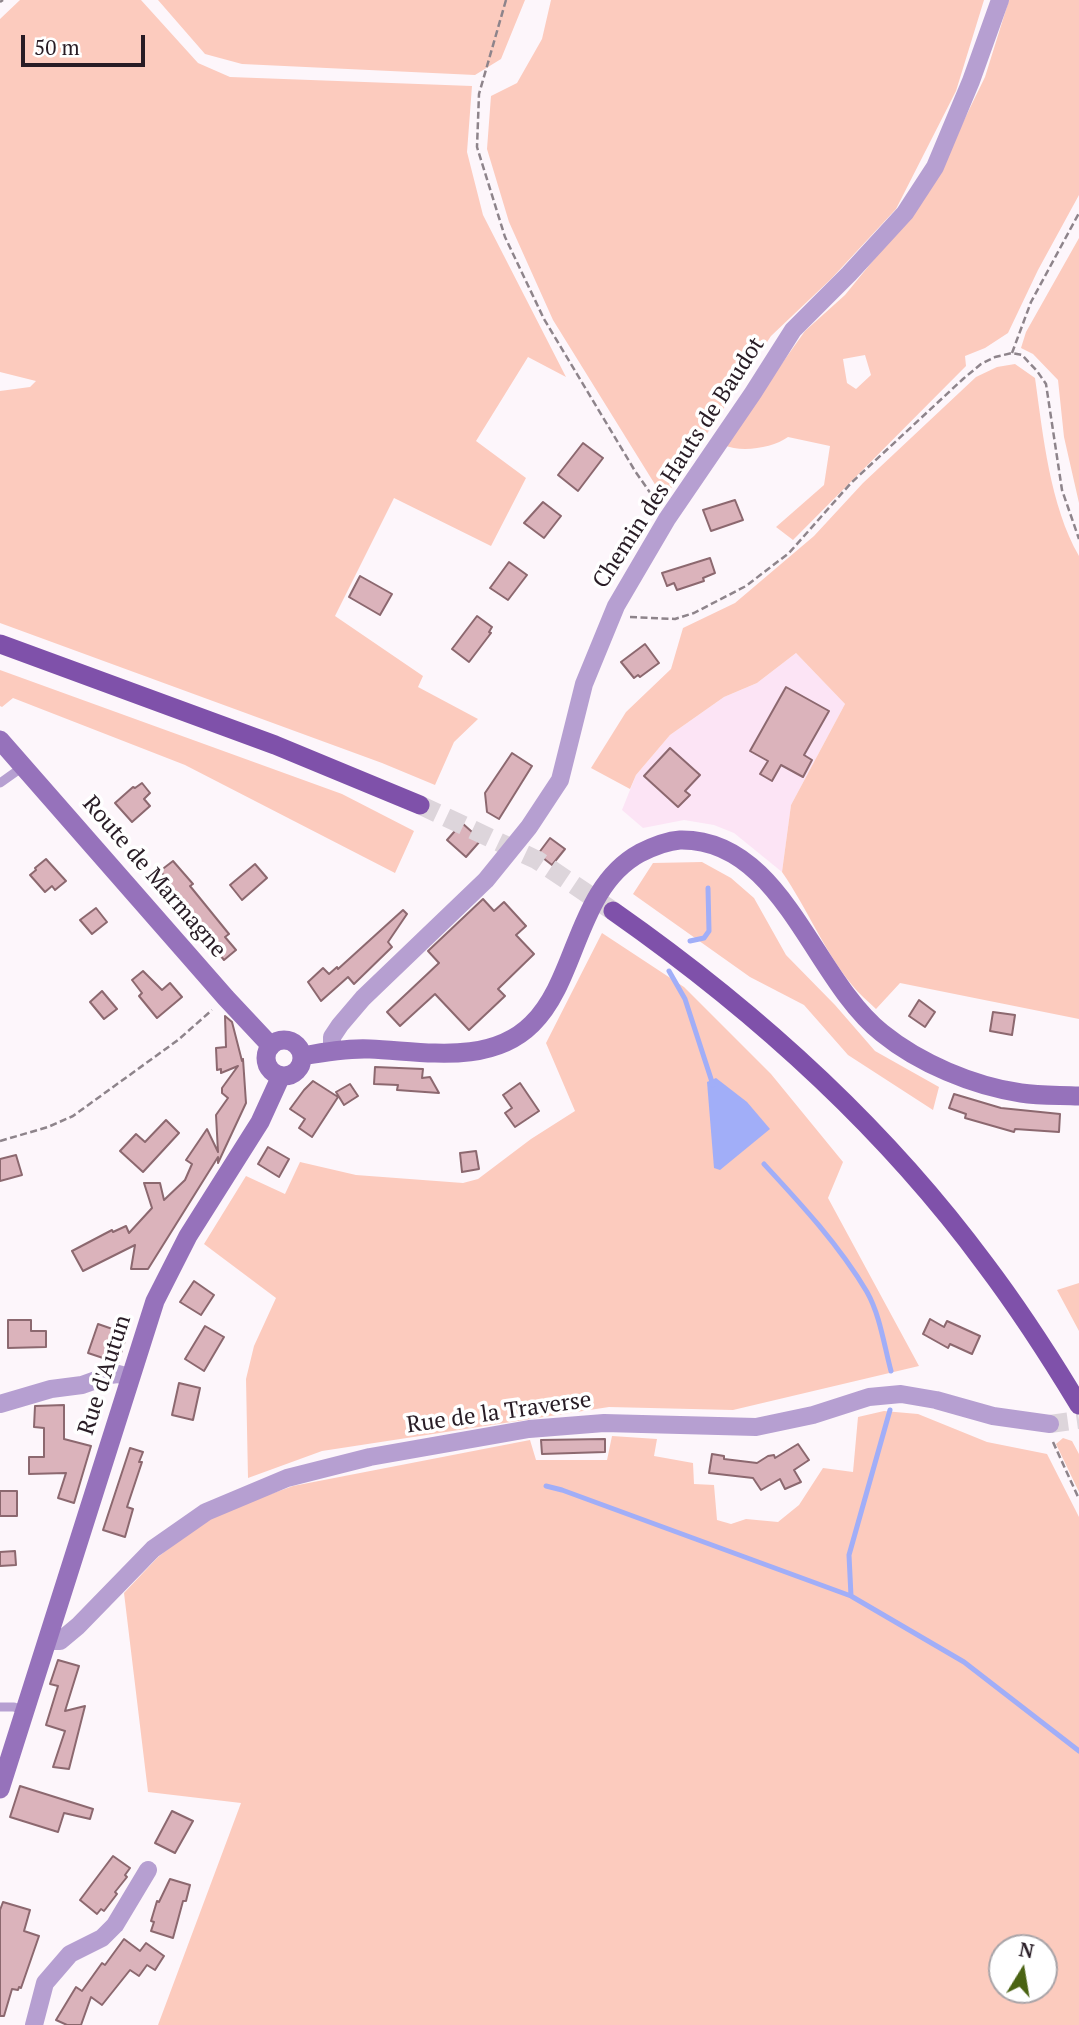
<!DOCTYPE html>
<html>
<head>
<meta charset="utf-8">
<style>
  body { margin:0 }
  #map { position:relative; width:1079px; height:2025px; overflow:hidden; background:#fdf6fb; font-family:"PT Serif",serif }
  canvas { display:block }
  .north { position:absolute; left:988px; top:1934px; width:70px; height:70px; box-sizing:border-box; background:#fff; border:2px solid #a9a4a8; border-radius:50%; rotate:11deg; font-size:19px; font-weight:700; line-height:28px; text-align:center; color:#281c25 }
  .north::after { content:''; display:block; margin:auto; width:24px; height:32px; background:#4a6313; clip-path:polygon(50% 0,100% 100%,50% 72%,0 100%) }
  .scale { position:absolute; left:21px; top:35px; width:124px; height:32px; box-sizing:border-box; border:4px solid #281c25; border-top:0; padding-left:9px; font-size:21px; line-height:24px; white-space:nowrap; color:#281c25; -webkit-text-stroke:5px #fff; paint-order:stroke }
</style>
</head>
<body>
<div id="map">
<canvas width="1079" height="2025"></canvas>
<div class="north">N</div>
<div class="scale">50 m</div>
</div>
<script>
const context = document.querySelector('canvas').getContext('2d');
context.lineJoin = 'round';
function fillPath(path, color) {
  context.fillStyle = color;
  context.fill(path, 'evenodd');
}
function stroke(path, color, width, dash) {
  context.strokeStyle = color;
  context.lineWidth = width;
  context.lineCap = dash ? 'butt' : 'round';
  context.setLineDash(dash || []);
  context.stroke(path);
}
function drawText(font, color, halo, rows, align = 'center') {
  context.font = font + ' "PT Serif",serif';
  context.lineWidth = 7;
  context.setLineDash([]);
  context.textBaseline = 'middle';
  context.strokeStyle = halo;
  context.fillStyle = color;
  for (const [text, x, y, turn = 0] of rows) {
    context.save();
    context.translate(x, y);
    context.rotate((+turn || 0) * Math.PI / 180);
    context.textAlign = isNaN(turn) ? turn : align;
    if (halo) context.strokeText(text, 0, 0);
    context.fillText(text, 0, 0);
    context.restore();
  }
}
const built = new Path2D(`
  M796,653L845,704L791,805L782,872L734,833L714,825L684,820L643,828L622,810L636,775L670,735L724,697L757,683Z`);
const green = new Path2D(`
  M20,0H141L198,63L230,77L472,86L467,152L483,215L566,377L528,357L476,441L526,478L491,546L394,498L335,616L423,676L418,687L478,719L454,742L435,785L382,763L0,623V391L30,387L36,381L0,372V19Z
  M158,0H525L501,59L475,75L242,64L205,54Z
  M551,0H984L956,91L896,209L831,279L771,336L664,499L553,320L509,222L487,149L491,96L517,83L542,39Z
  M1009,0H1079V195L1038,270L1008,333L985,348L965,356L966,366L793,540L776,527L824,485L830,446L788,437C773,448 741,453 724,445L805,331L845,295L929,192L985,77ZM865,355L871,375L856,389L847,383L843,359Z
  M1079,238V503L1064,437L1058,380L1033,354L1021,348L1026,332Z
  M1015,364L1035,378C1043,435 1050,506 1079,556V1019L900,983L876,1009C868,1001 859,994 852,985C824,951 807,908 782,872L791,805L845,704L796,653L757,683L724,697L670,735L636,775L630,789L591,768L626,712L671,669L683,628L735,603L814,536L863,483L976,377L997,367Z
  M0,670L342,794L414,831L395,873L185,765L13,698L2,707L0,706Z
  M702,862L731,878L754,898L786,955L835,1005L875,1051L939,1087L933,1110L848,1055L804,1005L750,977L633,894L653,863Z
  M602,933L684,987L771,1074L843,1162L828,1198L919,1366L733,1410L609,1407L322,1451L248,1478L246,1379L254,1346L276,1298L204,1244L246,1176L285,1194L300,1162L356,1175L463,1183L478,1179L531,1139L575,1111L546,1043Z
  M1079,1283V1331L1057,1290Z
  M884,1411L918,1414L987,1442L1047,1454L1079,1517V2025H158L241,1803L148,1792L124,1593L158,1557L205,1520L234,1507L293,1486L530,1440L536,1460H607L612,1436L657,1439L654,1456L693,1463L694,1484L714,1485L717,1520L731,1524L746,1519L778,1522L799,1505L823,1468L853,1472L858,1417ZM1002,1948H1044V1990H1002Z
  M1063,1438L1072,1441L1079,1454V1492L1056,1444Z`);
const water = new Path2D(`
  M716,1078L747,1102L770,1129L720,1170L714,1168L707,1082Z`);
const stream = new Path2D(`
  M690,941L704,938L709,931L708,888
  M669,971L685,999L713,1085
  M764,1164C801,1204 839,1245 867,1292C880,1315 884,1345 891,1371
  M546,1486L562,1490L851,1596L964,1662L1079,1751
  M851,1596L849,1555L890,1410`);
const building = new Path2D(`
  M583,443L603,458L578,491L558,475Z
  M735,500L743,520L711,531L703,510Z
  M543,502L561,516L544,538L524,523Z
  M710,558L715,573L703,578L704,581L677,590L674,583L667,586L662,573Z
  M509,562L527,575L508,600L490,588Z
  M360,576L392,594L380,615L349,597Z
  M477,616L492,627L489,632L491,633L469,662L452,649Z
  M645,644L659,663L640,677L638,675L634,678L621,662Z
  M786,687L829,711L804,755L812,760L803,777L781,765L772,781L760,774L768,761L750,751Z
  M670,748L700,775L685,791L690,795L678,807L644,776Z
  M512,753L532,766L499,819L487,812L485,793Z
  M142,783L150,793L144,799L150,806L132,822L115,803L133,787L135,788Z
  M462,823L481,840L466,857L447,840Z
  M550,838L565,849L552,865L538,854Z
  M46,859L66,881L55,890L52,886L45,892L30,875L36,870L35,868Z
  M173,861L193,884L190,886L229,934L225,937L236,950L224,960L162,883L167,879L160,871Z
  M255,864L267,878L242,900L230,885Z
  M483,899L494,911L504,902L526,926L516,935L534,954L498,989L505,996L469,1030L435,994L400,1026L387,1012L439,963L428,951Z
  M96,908L107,922L92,934L80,920Z
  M403,910L407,914L388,942L392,947L354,984L348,977L321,1001L308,982L323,968L329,974L337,967L338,969Z
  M143,971L162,990L170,983L182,997L157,1018L139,996L142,993L132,980Z
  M102,991L117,1009L104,1019L90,1002Z
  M919,1000L935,1012L925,1027L909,1016Z
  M993,1012L1015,1015L1012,1035L990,1031Z
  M225,1016L232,1022L242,1061L243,1059L246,1103L218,1163V1157L148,1269H131L135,1245L83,1271L72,1251L112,1230L113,1232L126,1226L129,1233L152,1208L144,1183H160L164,1200L185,1180L192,1164L186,1160L207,1129L218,1152L216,1115L228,1098L222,1093V1088L238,1066L221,1073V1069L217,1070L216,1048L226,1047Z
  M375,1067L423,1069L422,1078L430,1077L439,1093L397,1090L398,1085L374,1084Z
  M313,1081L338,1097L312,1137L299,1128L305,1119L290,1109L304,1090Z
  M520,1083L539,1111L515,1127L505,1113L512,1108L503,1095Z
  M350,1084L358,1096L344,1105L336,1092Z
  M954,1094L1001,1108L1060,1114L1059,1132L1015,1129L1014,1132L965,1118L966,1114L949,1108Z
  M166,1120L179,1133L143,1172L120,1151L136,1134L145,1142Z
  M268,1147L289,1159L279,1177L258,1164Z
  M476,1151L479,1169L462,1172L460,1153Z
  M16,1155L22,1175L0,1181V1159Z
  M194,1281L214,1295L201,1315L180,1302Z
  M930,1319L944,1327L947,1321L980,1336L972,1354L950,1344L948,1348L923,1334Z
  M8,1320H31V1331H46V1347L8,1348Z
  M98,1324L127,1334L118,1363L88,1353Z
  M205,1326L224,1337L204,1371L185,1359Z
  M179,1383L200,1388L193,1420L172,1415Z
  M64,1405V1439L91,1446L74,1503L58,1498L66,1473L29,1474V1457H44V1428L34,1427L35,1406Z
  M605,1439V1452L542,1454L541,1440Z
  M798,1444L809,1460L794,1470L801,1482L785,1489L780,1479L761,1490L753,1478L709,1473L712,1454L724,1456V1459L757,1463L768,1456L774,1455L775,1458Z
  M130,1448L143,1452L139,1462H142L127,1507L133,1509L125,1537L103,1530Z
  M0,1491H17V1516H0Z
  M15,1551L16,1565L0,1566V1552Z
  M58,1660L79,1666L65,1711L85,1706L69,1769L53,1767L65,1731L46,1725L58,1686L50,1684Z
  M20,1786L93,1809L90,1819L64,1813L58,1832L10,1817Z
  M172,1811L193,1821L175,1853L155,1843Z
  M113,1856L130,1868L125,1875L127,1877L115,1892L117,1894L104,1911L101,1909L97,1914L80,1900Z
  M170,1879L190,1885L186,1901H183L173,1938L151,1931L154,1922L151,1921L157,1901L159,1902Z
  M3,1902L30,1910L24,1931L39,1936L21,1988L19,1987L18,1990L12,1989L4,2016H0V1910Z
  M124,1939L140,1951L146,1943L164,1956L155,1970L147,1965L139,1976L130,1970L102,2005L91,1997L81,2025H67L56,2020L76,1987L82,1991L102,1963L105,1965Z`);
const minorTunnel = new Path2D(`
  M1050,1424L1079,1420`);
const primaryTunnel = new Path2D(`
  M420,805L537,860L613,911`);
const path = new Path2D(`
  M506,0L479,94L477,147L505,237L544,319L635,471L658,504
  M0,2L3,0
  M1012,353L1031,302L1079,213
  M630,617L675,619L694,613L746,586L789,553L851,483L963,379L981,364L995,357L1012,353L1022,355L1037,371L1046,384L1062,490L1079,539
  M0,1141L48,1127L73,1116L178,1040L212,1010
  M1053,1442L1079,1499`);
const service = new Path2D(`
  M0,783L24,766
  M0,1707H14L25,1711`);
const minor = new Path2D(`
  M332,1051V1037L340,1025L363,998L486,880L529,827L560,780L584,684L616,606L667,519L753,393L793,330L849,274L905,213L935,167L971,81L1000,0
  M0,1404L51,1389L82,1385L110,1375L118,1374L129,1377
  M48,1641H60L78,1626L153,1549L206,1512L287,1478L370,1457L529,1429L604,1423L756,1427L813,1415L869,1397L901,1394L936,1400L993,1416L1050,1424
  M34,2025L45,1983L70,1954L102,1938L115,1925L148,1870`);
const secondary = new Path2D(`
  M0,740L226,998L271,1046
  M266 1058a18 18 0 1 1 36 0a18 18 0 1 1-36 0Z
  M302,1056C324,1052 347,1048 370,1049C423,1051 490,1066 532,1024C578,979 576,888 640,853C652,847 666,841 680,840C782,838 813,979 882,1033C919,1063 973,1086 1021,1093C1040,1096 1060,1095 1079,1096
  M0,1789L155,1301L188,1236L260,1122L281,1076`);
const primary = new Path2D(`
  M0,644L275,745L420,805
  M613,911C753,1009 884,1127 985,1264C1019,1309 1050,1357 1079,1405`);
const streetNames = [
  ["Chemin des Hauts de Baudot",679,463,-57],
  ["Route de Marmagne",154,877,49],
  ["Rue d'Autun",105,1375,-72],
  ["Rue de la Traverse",499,1413,-8]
];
fillPath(built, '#fce4f5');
fillPath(green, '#fccbbe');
fillPath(water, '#a1aef8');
stroke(stream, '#a1aef8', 5);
fillPath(building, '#dbb3bb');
stroke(building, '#8c686f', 2);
stroke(minorTunnel, '#ddd5db', 18, [18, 9]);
stroke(primaryTunnel, '#ddd5db', 19, [19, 10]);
stroke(path, '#8e848b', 2.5, [7, 3.5]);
stroke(service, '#b69fd1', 9);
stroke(minor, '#b69fd1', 18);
stroke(secondary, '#9672bb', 19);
stroke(primary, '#7f51aa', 19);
drawText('23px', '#281c25', '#fff', streetNames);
</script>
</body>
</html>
